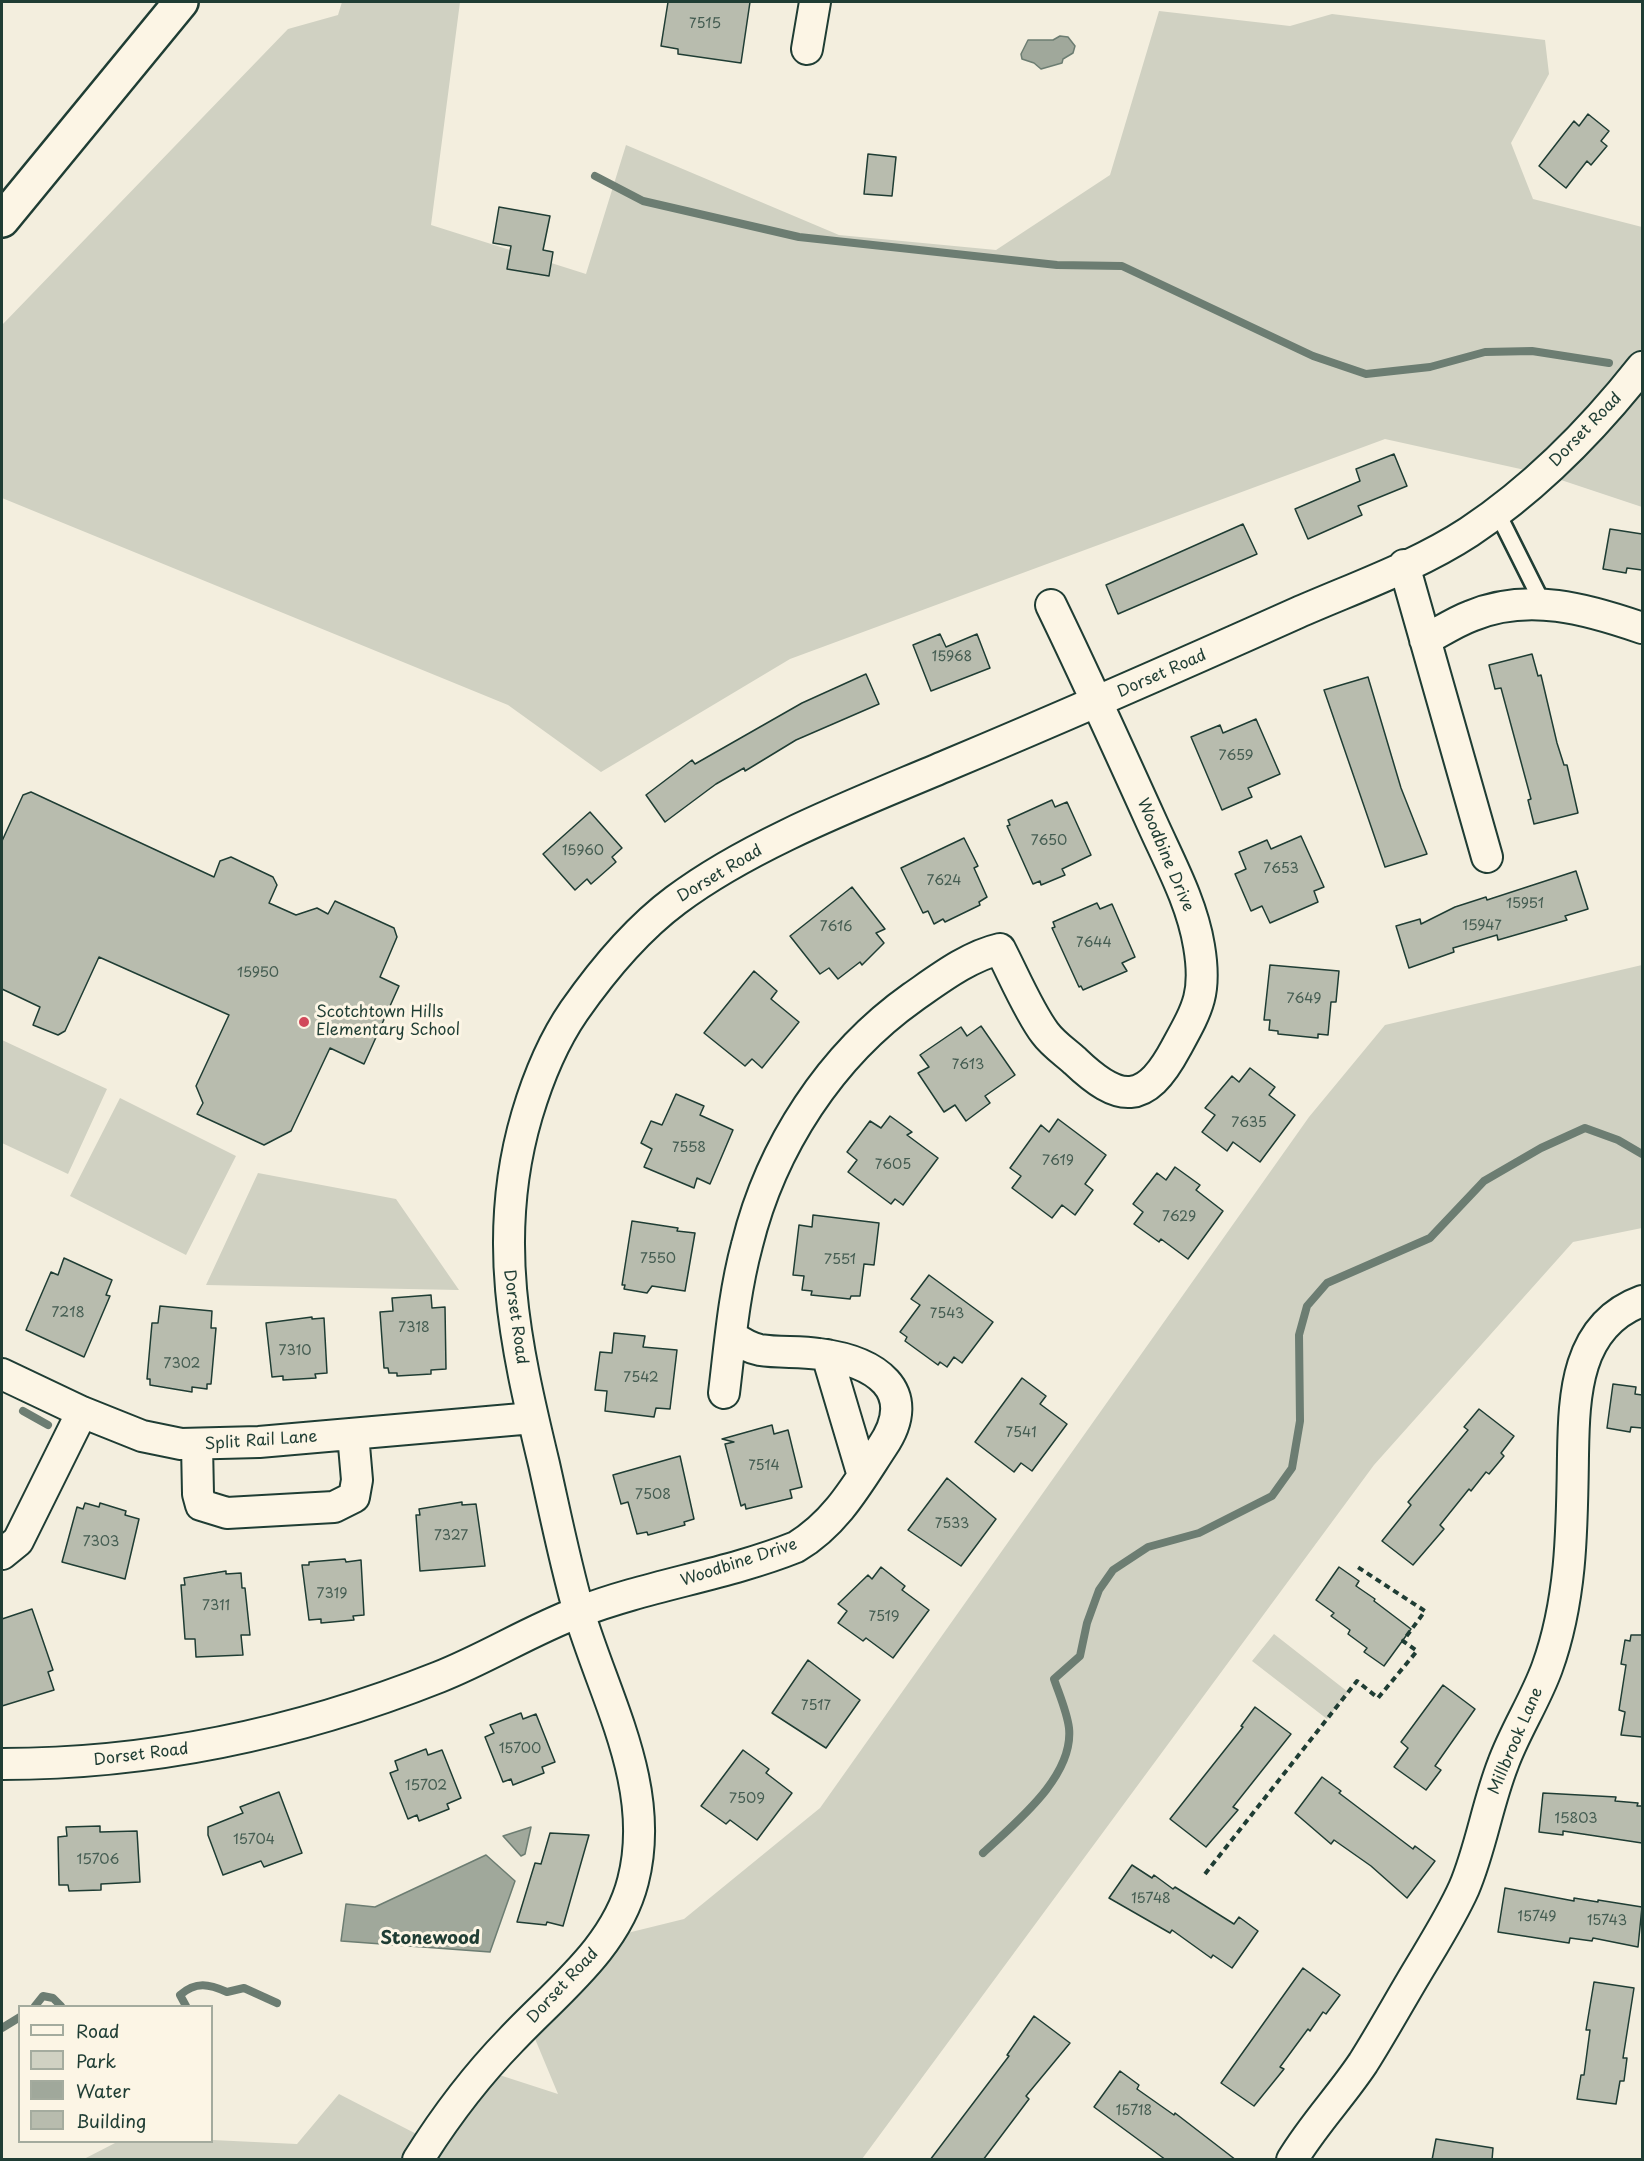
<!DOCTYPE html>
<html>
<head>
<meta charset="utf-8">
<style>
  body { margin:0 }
  #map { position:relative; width:1644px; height:2161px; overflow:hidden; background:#f3eede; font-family:"Playpen Sans",sans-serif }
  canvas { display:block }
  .frame { position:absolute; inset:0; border:3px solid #1f3d34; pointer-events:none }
  .legend { position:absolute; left:18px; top:2005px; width:195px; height:138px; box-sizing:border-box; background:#fcf5e5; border:2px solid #a4ab9e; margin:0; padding:8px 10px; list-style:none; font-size:18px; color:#1f3d34 }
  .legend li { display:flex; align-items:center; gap:12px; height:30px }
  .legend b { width:30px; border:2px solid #a4ab9e }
</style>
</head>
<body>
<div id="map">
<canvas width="1644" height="2161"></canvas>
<div class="frame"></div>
<ul class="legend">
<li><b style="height:8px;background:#fcf5e5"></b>Road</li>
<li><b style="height:16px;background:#d0d1c2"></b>Park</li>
<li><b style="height:16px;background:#a0a89b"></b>Water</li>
<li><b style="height:16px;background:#b8bcae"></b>Building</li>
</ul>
</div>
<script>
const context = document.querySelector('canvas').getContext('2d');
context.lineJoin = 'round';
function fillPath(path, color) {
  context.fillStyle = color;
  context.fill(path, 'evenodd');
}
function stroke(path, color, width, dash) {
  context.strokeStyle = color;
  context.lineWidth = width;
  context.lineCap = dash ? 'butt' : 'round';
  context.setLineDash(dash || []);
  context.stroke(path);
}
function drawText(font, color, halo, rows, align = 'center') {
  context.font = font + ' "Playpen Sans",sans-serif';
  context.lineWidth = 6;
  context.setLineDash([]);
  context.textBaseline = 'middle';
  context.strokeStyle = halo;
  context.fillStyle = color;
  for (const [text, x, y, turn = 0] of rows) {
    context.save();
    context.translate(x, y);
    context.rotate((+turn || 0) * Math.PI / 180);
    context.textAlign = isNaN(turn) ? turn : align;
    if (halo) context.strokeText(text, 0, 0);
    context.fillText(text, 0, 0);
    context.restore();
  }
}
const green = new Path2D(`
  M342,2H460L431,225L586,274L626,145L839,235L996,250L1110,175L1159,11L1290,26L1332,14L1545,40L1549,74L1511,143L1533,199L1642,227V507L1543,474L1385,439L790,659L601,772L508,705L2,498V325L288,29L338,15Z
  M1642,965V1228L1573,1242L1374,1465L862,2159L82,2160L117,2142L212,2140L297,2144L339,2094L430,2141L484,2070L558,2094L528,2022L607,1938L684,1919L820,1808L1309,1117L1385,1025Z
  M2,1040L107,1089L68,1174L2,1143Z
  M120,1098L236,1156L186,1255L70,1196Z
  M258,1173L396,1199L459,1290L206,1285Z
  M1274,1634L1348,1692L1327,1719L1252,1661Z`);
const water = new Path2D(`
  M1060,36L1068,37L1075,46L1073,53L1063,59L1062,63L1041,69L1034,63L1022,59L1021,54L1028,40H1053Z
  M531,1827L525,1854L521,1856L503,1836Z
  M486,1855L515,1881L490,1952L341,1941L346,1904L375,1907Z`);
const stream = new Path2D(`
  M595,176L643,201L799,237L1057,265L1122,266L1313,356L1366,374L1430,367L1485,352L1532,351L1609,363
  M23,1411L48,1425
  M983,1853C1015,1823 1074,1777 1069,1728C1067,1712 1059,1694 1054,1679L1080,1656L1087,1623L1099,1590L1113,1570L1148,1547L1199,1533L1272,1496L1292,1468L1300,1421L1299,1335L1307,1306L1327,1283L1430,1238L1484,1181L1541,1148L1585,1128L1618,1140L1642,1154
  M35,2006L43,1996L53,1998L61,2006
  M186,2006L180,1995C196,1981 209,1984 227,1992L244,1988L277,2003
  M2,2028L20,2017`);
const building = new Path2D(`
  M668,2H750L741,63L678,54V49L661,46Z
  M1588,114L1609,131L1601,141L1607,146L1591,165L1587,161L1566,188L1539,166L1574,121L1579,126Z
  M868,154L896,157L892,196L864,194Z
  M499,207L550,216L543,250L553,252L549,276L507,269L511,246L493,243Z
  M1394,454L1407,486L1358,506L1362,515L1308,539L1295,509L1360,481L1356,469Z
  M1243,524L1257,554L1118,614L1106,585Z
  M1610,529L1642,534V570L1627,568L1626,573L1603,569Z
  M940,634L946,647L977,634L990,668L931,691L913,645Z
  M1532,654L1538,676L1541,675L1557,743L1564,765H1567L1578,813L1534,824L1528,800L1531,799L1501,688L1495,689L1489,665Z
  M866,674L879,704L796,740L745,771L744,768L716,784L665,822L646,795L692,760L695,764L802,703Z
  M1368,677L1401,788L1427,854L1385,867L1324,690Z
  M1256,719L1280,774L1248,788L1252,797L1222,810L1191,737L1220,725L1223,733Z
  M31,792L214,877L220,861L231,857L273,877L277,885L269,903L296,915L317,908L328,914L335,901L394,928L397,937L380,977L399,986L364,1064L330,1048L291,1131L264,1145L197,1114L203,1103L196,1086L229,1015L99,957L65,1031L58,1035L33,1025L40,1007L2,989V841L23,795Z
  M1052,800L1055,807L1067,802L1091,855L1062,869L1065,875L1041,885L1040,881L1033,884L1007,826L1010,825L1008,820Z
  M590,812L622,848L612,857L616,862L591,884L587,879L575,890L543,854Z
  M1301,836L1324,887L1314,891L1318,902L1270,923L1262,906L1251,911L1235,874L1246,869L1239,852L1267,840L1271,849Z
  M964,838L978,866L974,868L987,897L979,902L980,905L945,922L943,919L934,924L928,911L923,913L901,868Z
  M1576,871L1588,909L1565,916L1567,920L1543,927L1498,940L1497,935L1453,948L1454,952L1409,968L1396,926L1420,919L1421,924L1455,907L1486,897L1487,900Z
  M852,887L885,929L876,933L884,943L862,965L860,962L838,979L829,968L820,974L790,936Z
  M1097,903L1100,909L1112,904L1135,957L1122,963L1127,971L1083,990L1081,986L1079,987L1052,928L1055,927L1053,922Z
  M1270,965L1339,971L1336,1002H1331L1328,1035L1318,1034V1038L1278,1034V1031L1269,1030L1270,1020H1264Z
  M754,971L777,991L771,999L799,1022L762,1068L752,1059L745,1066L704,1033Z
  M981,1026L1015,1075L985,1096L990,1103L966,1121L955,1105L944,1112L918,1073L929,1067L920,1055L961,1027L967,1036Z
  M1250,1068L1275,1087L1269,1095L1295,1115L1260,1162L1233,1142L1227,1151L1202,1132L1215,1115L1205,1108L1232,1076L1239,1082Z
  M676,1094L704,1106L700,1115L733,1130L710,1184L697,1178L694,1188L644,1167L652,1149L641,1143L651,1121L662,1125Z
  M890,1116L912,1132L907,1135L938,1158L903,1205L895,1199L891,1204L848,1172L857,1160L847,1152L870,1121L881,1128Z
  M1058,1119L1106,1155L1085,1184L1093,1190L1075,1215L1062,1205L1052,1218L1012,1188L1021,1176L1010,1168L1041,1125L1049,1132Z
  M1175,1167L1200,1185L1196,1190L1223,1211L1188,1259L1161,1239L1159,1242L1134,1224L1143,1212L1133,1204L1157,1173L1166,1180Z
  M813,1215L879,1223L874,1265L864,1264L860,1296H851L850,1299L811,1295L812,1291L802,1290L804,1276L793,1275L799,1225L812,1227Z
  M632,1221L678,1228L677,1231L695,1233L685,1291L652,1286L647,1293L624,1289L625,1285H622Z
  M64,1258L112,1280L106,1295L110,1296L84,1357L26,1330L51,1272L58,1275Z
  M929,1275L993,1322L962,1363L954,1357L947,1367L940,1362L938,1365L905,1341L907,1337L900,1332L920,1305L911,1299Z
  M431,1295L432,1308L445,1307L446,1369L431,1370V1374L397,1376V1373H389L388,1368H384L380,1312L393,1311L392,1298Z
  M160,1306L212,1311L211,1328H216L211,1384H207V1389L192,1387V1392L150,1385V1379H147L152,1323H158Z
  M312,1317V1319L324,1318L327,1373L315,1374L316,1378L283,1380V1376L272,1377L266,1323Z
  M614,1333L645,1336L643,1347L677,1350L670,1409L656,1408L654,1417L605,1411L607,1391L595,1390L600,1352L612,1353Z
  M1022,1378L1046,1396L1040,1404L1067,1424L1032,1471L1021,1463L1014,1472L975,1442Z
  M1613,1384L1636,1387L1635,1394L1642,1395V1428L1631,1427L1630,1432L1607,1428Z
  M1479,1409L1514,1436L1501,1453L1504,1456L1489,1474L1486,1472L1471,1491L1469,1489L1440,1525L1444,1529L1413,1565L1382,1541L1411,1505L1408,1502L1468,1430L1464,1427Z
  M772,1425L774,1434L788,1430L802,1487L790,1490L792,1498L746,1509L745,1504L741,1506L725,1444L734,1442L722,1439Z
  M680,1456L694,1519L684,1522L685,1525L648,1535L647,1532L637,1534L628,1502L621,1504L613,1475Z
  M947,1478L996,1519L961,1566L908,1530Z
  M462,1502V1505L476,1504L485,1566L420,1571L416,1515H420L419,1509Z
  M85,1503L99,1507L100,1503L126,1511L125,1515L139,1519L125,1579L62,1562L77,1507L83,1509Z
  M345,1559L346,1562L361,1560L364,1615L353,1616L354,1620L321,1623V1619L309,1620L302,1565H309V1562Z
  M881,1567L905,1586L902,1590L929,1610L893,1658L866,1638L863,1641L838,1623L847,1611L838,1604L868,1575L872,1579Z
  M1339,1567L1359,1581L1356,1586L1375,1599L1374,1601L1411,1629L1384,1666L1364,1652L1367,1648L1348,1634L1350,1630L1331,1616L1334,1613L1316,1600Z
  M226,1571V1574L241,1573L242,1588H245L250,1635H241L243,1655L196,1657L195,1639H185L181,1585H185L184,1578Z
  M32,1609L53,1670L48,1672L54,1690L2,1706V1619Z
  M1631,1635H1642V1737L1621,1735L1625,1712L1619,1710L1626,1665L1621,1664L1625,1640L1630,1641Z
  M808,1660L860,1700L826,1748L772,1713Z
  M1443,1685L1475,1709L1435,1766L1441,1770L1426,1790L1394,1767L1408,1748L1401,1742Z
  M1255,1707L1291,1734L1233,1807L1238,1810L1206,1847L1170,1819L1243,1727L1241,1726Z
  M521,1713L523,1719L536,1714L555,1762L542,1767L544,1773L513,1785L511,1779L503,1782L485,1737L494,1733L490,1725Z
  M426,1749L428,1755L442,1750L461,1798L447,1804L449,1809L419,1821L417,1815L408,1819L390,1773L398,1770L395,1761Z
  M743,1750L769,1769L766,1773L792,1793L757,1840L730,1820L726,1824L701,1806Z
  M1322,1777L1341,1791L1339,1793L1413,1849L1415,1846L1435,1861L1407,1898L1371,1866L1334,1840L1331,1844L1295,1813Z
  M279,1792L302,1853L264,1867L261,1861L223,1875L208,1835V1827L243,1813L240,1807Z
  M1543,1793L1616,1797L1615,1801L1638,1803L1637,1806H1642V1843L1563,1831V1835L1539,1832Z
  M100,1826V1832L137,1831L140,1882L101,1884V1890L69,1891L68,1885H59L58,1837L67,1836L66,1827Z
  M550,1833L589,1835L563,1926L547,1922L546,1925L517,1922L535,1863L541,1864Z
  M1132,1865L1152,1878L1154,1875L1173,1889L1175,1887L1234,1924L1239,1917L1258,1931L1232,1968L1213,1955L1211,1958L1172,1930L1170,1933L1109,1898Z
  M1505,1888L1574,1901V1898L1598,1902V1900L1642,1907L1638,1947L1593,1938L1592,1941L1570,1938L1569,1943L1498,1932Z
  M1303,1968L1340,1995L1326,2014L1323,2012L1310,2031L1308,2029L1280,2067L1284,2069L1254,2106L1221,2083Z
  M1594,1982L1634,1988L1623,2058H1627L1624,2081H1620L1616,2104L1577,2099L1581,2075H1584L1590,2030H1586Z
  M1034,2016L1070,2043L1026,2096L1029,2099L983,2160H930L1009,2056L1007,2055Z
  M1120,2071L1139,2085L1137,2089L1174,2115L1175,2113L1236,2160H1166L1094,2107Z
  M1436,2139L1493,2148L1492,2160H1432Z`);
const path = new Path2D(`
  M1205,1874L1357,1681L1378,1698L1417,1651L1403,1641L1425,1611L1356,1566`);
const service = new Path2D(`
  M1497,512L1543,604`);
const minor = new Path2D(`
  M807,49L815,2
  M1404,565L1487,857
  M1425,640C1440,632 1455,622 1471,616C1528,592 1587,609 1642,628
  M827,1355L863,1476
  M2,1374L82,1412L142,1436L181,1444L259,1442L533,1418
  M724,1393C730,1343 734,1293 747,1245C771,1147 831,1055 913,997C939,979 969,956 1000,949C1013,974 1029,1012 1045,1033C1053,1044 1065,1052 1075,1061C1119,1103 1145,1106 1176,1048C1198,1008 1207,993 1199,946C1192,903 1170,863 1152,823C1119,750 1086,677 1051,605
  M197,1445L198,1494L201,1505L227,1513L334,1507L354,1497L357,1480L353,1434
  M2,1554L18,1541L82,1412
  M2,1764C154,1764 298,1733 439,1677C487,1658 531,1630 579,1612C649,1585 726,1575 796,1547C836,1523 857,1485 882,1447C921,1390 874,1361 819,1354C800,1351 779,1353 760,1350C749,1348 740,1342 731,1336
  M418,2160C445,2117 476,2076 511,2040C557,1991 616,1948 633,1881C657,1787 605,1699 579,1612C565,1563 555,1513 544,1464C515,1344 491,1237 527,1115C538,1078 552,1043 574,1011C602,971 637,929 676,900C752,843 861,802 948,765C1065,716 1181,665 1297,613C1354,588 1417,566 1469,532C1535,488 1593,429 1642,367
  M1292,2160C1313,2125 1341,2096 1363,2063C1382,2033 1399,2002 1417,1972C1433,1945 1451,1917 1464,1888C1481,1848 1487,1805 1503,1764C1515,1731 1535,1701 1547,1668C1572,1599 1572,1527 1573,1455C1574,1395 1576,1325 1642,1301`);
const motorway = new Path2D(`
  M2,220L181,2`);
const markers = [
  [304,1022,6,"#d1495b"]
];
const numberNames = [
  ["7515",705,24],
  ["15968",952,657],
  ["7659",1236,756],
  ["7650",1049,841],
  ["15960",583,851],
  ["7653",1281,869],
  ["7624",944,881],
  ["15951",1525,904],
  ["15947",1482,926],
  ["7616",836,927],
  ["7644",1094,943],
  ["15950",258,973],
  ["7649",1304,999],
  ["7613",968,1065],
  ["7635",1249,1123],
  ["7558",689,1148],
  ["7619",1058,1161],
  ["7605",893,1165],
  ["7629",1179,1217],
  ["7550",658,1259],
  ["7551",840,1260],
  ["7218",68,1313],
  ["7543",947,1314],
  ["7318",414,1328],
  ["7310",295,1351],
  ["7302",182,1364],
  ["7542",641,1378],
  ["7541",1021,1433],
  ["7514",764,1466],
  ["7508",653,1495],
  ["7533",952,1524],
  ["7327",451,1536],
  ["7303",101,1542],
  ["7319",332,1594],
  ["7311",216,1606],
  ["7519",884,1617],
  ["7517",816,1706],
  ["15700",520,1749],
  ["15702",426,1786],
  ["7509",747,1799],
  ["15803",1576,1819],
  ["15704",254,1840],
  ["15706",98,1860],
  ["15748",1151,1899],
  ["15749",1537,1917],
  ["15743",1607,1921],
  ["15718",1134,2111]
];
const streetNames = [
  ["Dorset Road",1586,430,-46],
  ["Dorset Road",1162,674,-24],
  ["Woodbine Drive",1165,855,67],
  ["Dorset Road",720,874,-31],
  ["Dorset Road",515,1317,82],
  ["Split Rail Lane",261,1441,-4],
  ["Woodbine Drive",739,1563,-18],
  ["Millbrook Lane",1516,1741,-67],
  ["Dorset Road",141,1755,-7],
  ["Dorset Road",563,1986,-47]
];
const poiNames = [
  ["Scotchtown Hills",316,1013],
  ["Elementary School",316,1031]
];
const neighbourhoodNames = [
  ["Stonewood",430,1939]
];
fillPath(green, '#d0d1c2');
fillPath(water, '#a0a89b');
stroke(water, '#6c7d72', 1.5);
stroke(stream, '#6c7d72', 8);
fillPath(building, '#b8bcae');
stroke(building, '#1f3d34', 1.5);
stroke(service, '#1f3d34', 20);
stroke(minor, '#1f3d34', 34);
stroke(motorway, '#1f3d34', 38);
stroke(path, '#1f3d34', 4, [6, 4.5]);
stroke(service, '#fcf5e5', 15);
stroke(minor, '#fcf5e5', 30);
stroke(motorway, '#fcf5e5', 33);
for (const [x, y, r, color] of markers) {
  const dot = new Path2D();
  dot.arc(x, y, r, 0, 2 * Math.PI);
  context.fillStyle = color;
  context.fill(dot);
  stroke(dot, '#fcf5e5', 2);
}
drawText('14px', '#455d52', null, numberNames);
drawText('16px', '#1f3d34', '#fcf5e5', streetNames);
drawText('16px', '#1f3d34', '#fcf5e5', poiNames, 'left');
drawText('bold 18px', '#1f3d34', '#fcf5e5', neighbourhoodNames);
</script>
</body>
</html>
